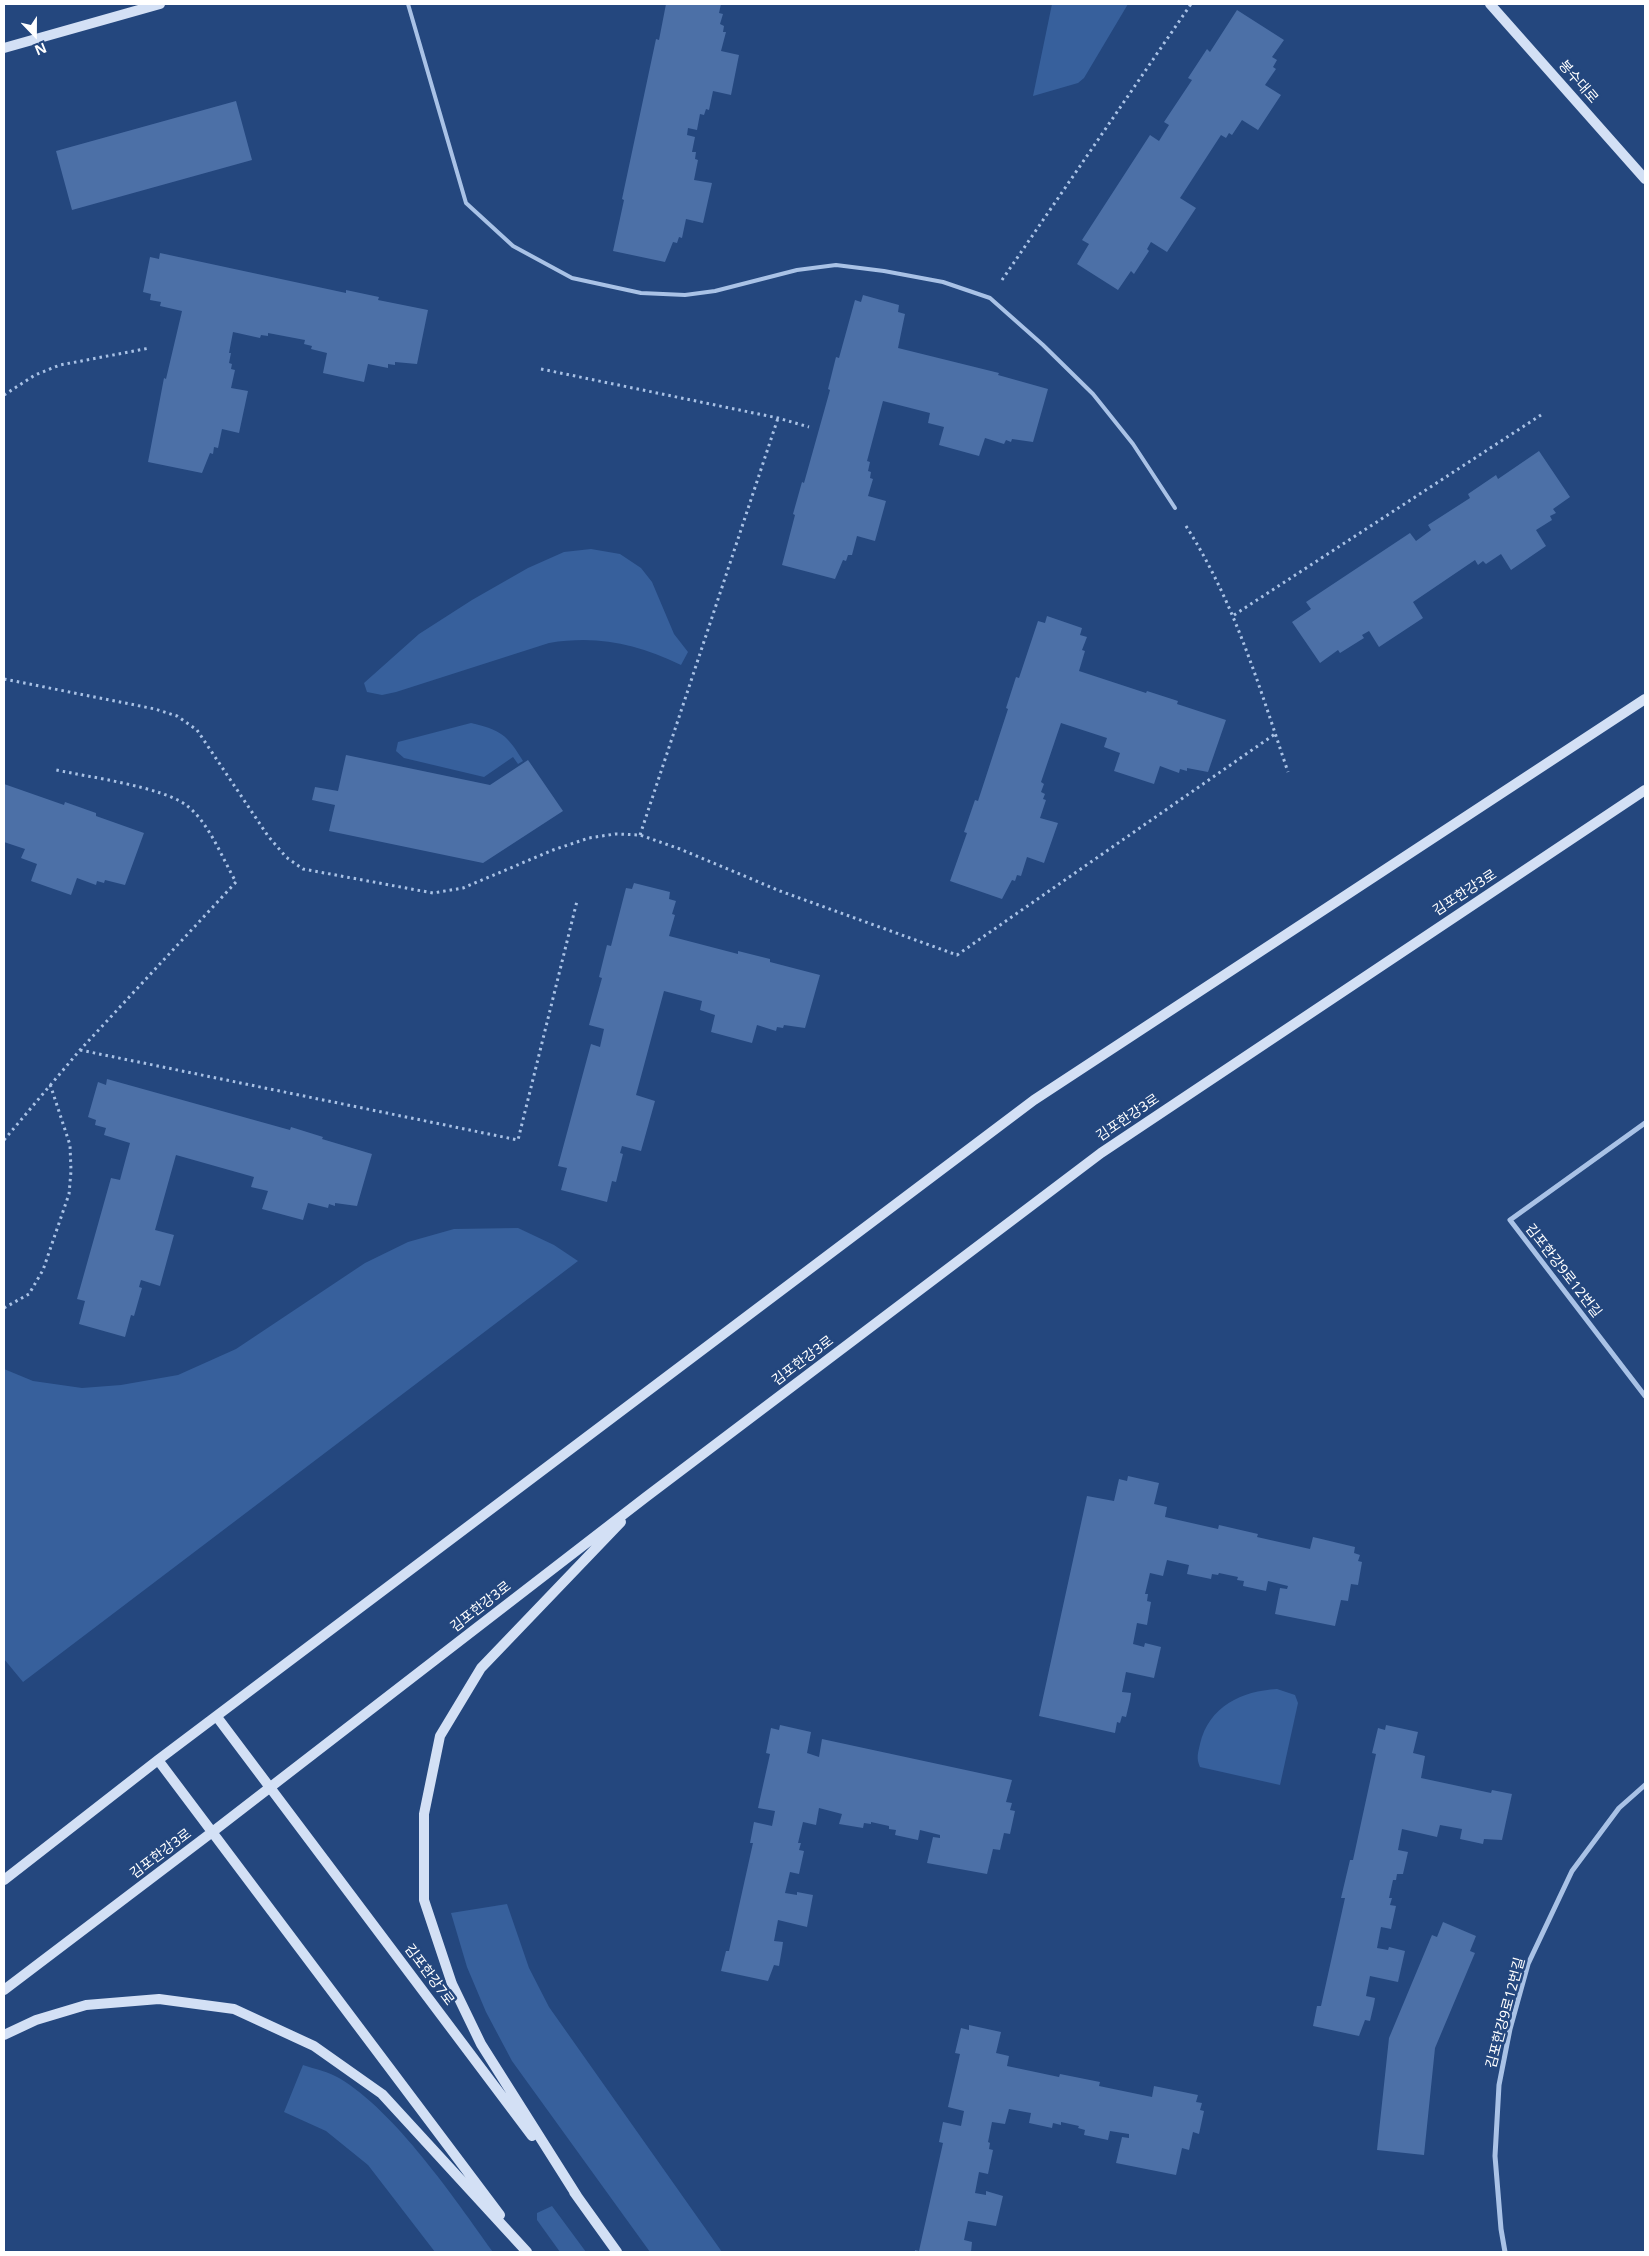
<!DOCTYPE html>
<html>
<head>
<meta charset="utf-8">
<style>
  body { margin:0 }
  #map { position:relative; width:1649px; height:2256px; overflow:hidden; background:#24477e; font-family:"Noto Sans",sans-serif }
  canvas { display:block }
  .frame { position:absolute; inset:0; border:5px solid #fff; pointer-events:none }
  .north { position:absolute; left:10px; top:10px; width:50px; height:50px; -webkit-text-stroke:4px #24477e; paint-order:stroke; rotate:158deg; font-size:14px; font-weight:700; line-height:20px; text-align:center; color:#fff }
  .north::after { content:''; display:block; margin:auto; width:18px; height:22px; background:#fff; clip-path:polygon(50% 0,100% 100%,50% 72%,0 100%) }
</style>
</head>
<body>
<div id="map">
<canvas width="1649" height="2256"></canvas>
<div class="frame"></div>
<div class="north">N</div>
</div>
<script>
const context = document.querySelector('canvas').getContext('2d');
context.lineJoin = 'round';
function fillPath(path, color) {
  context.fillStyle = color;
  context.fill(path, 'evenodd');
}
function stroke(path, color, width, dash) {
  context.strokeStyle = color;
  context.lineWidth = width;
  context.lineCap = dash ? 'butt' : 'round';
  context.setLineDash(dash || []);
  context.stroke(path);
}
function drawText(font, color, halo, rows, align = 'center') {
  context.font = font + ' "Noto Sans","Noto Sans KR",sans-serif';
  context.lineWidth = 5;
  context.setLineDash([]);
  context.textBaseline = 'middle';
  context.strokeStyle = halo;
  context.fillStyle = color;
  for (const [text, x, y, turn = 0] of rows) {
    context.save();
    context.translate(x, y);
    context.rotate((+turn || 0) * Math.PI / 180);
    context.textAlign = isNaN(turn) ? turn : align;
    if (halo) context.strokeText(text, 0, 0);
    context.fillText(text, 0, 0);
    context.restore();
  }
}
const green = new Path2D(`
  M1052,4H1128L1084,78L1078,83L1033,96Z
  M591,549L620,554L641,568L652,582L674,634L688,652L681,665C636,644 599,635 549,643L396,692L382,695L367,692L364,683L419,634L472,600L528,568L564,552Z
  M471,723C500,730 507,734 523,761L518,764L513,757L484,777L404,758L396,751L398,742Z
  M518,1228L554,1245L578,1261L23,1682L4,1659V1369L33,1381L82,1388L121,1385L178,1375L236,1349L365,1263L408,1242L454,1229Z
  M1277,1689L1295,1695L1298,1703L1280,1785L1200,1767C1196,1758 1198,1753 1200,1744C1209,1706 1242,1691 1277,1689Z
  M507,1904L529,1968L549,2007L722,2252H650L512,2061L486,2012L467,1967L451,1913Z
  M303,2065C315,2069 329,2072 339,2078C395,2111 455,2199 493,2252H435L368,2165L326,2131L284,2112Z
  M552,2206L586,2252H560L537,2220V2213Z`);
const building = new Path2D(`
  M666,4H721L719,13L723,14L720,24L724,26L723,32H726L721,51L739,55L731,95L713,91L709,110L706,109L704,115L700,114L697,130L688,128L687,135L695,137L692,152H696L695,159L698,160L694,180L712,183L703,223L686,219L682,238L679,237L677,243L673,242L665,262L613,251L624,200L622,199L656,39L659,40Z
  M1237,10L1284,40L1272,57L1277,60L1273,67L1276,69L1265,85L1281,95L1258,130L1242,120L1232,135L1229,133L1226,138L1221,135L1180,198L1196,208L1167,252L1151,242L1147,249L1149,251L1134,274L1131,271L1118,290L1077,264L1089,244L1082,240L1150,135L1159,141L1169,125L1164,122L1192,80L1188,78L1207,49L1210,52Z
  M236,101L252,160L72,210L56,151Z
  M160,253L346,293V290L379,297L378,300L428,310L417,364L395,362V365L388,364V368L368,364L364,382L323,373L327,353L311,349L312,346L304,344L305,340L268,333V336L261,335L260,338L233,332L229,353H231L229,363L232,364L231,369L235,370L231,388L248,391L239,433L222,429L218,448L214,447L213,454L210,453L202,473L148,462L164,378L166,379L182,311L160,306L161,302L150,300L151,294L143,292L150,257L159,259Z
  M863,295L899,305L898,312L905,314L898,348L999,373L998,375L1048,389L1033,442L1012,439L1011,442L1006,440L1004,444L985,438L979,456L939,445L944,427L928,423L930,413L883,401L867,461L870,462L868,471L871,472L870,478L873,479L868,496L886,501L875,541L857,536L852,555H848L846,561L843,560L835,579L782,565L795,515L793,514L802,482L804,483L830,390L828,389L836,357L839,358L855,300L861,302Z
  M1539,451L1570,497L1553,509L1556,513L1550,516L1552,520L1536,530L1546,546L1511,570L1501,554L1486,564L1483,561L1478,565L1475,560L1413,602L1423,618L1379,647L1369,631L1362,635L1364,638L1340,653L1338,650L1320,663L1292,622L1311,609L1306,602L1410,533L1416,541L1431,530L1428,525L1470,498L1468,494L1496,475L1498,479Z
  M1047,616L1082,628L1080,635L1087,637L1082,650L1085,651L1079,671L1146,693L1147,691L1178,701L1177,704L1226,720L1208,772L1187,768V771L1180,769L1179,773L1160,766L1154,784L1114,771L1120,753L1104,747L1107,738L1061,723L1041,782L1044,784L1041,792L1045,794L1043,799L1046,800L1040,818L1058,823L1044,863L1027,857L1021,876L1017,875L1015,881L1012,880L1002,899L950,881L967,833L964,832L975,800L978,801L1008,709L1006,708L1016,677L1019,678L1038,621L1045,623Z
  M346,755L490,785L528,760L563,811L483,863L329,831L335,805L312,800L315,787L338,791Z
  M4,784L64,805L65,802L96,813V816L144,833L125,885L105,880L104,883L97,881L96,885L77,878L71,895L31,881L37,864L21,858L25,849L4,842Z
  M634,883L670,892L669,899L676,901L672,914L675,915L669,936L738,954V951L770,959V962L820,975L805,1028L784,1025L783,1028L777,1027L776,1031L757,1025L752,1043L711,1032L715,1015L700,1010L702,1001L664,991L636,1095L655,1101L641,1151L622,1146L620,1153L623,1154L616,1182L612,1181L607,1202L561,1190L567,1168L558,1166L591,1044L600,1047L604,1029L589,1025L602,978L599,977L607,945L611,946L626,888L632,889Z
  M107,1079L290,1130L291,1127L323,1137L322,1139L372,1154L357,1206L335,1203V1206L329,1204L328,1208L308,1203L303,1220L262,1209L268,1191L251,1187L254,1177L176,1155L155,1230L174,1235L160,1286L141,1280L139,1287L142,1288L134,1316L131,1315L125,1337L79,1324L85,1301L77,1299L111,1178L120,1180L130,1143L104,1135L106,1128L95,1125L96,1120L88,1117L98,1082L106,1085Z
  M1128,1476L1159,1483L1154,1504L1167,1507L1165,1517L1218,1529L1219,1525L1258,1534L1257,1537L1310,1549L1313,1537L1355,1547L1354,1553L1360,1555L1358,1561L1362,1562L1358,1585L1351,1584L1348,1601L1341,1600L1335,1626L1275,1614L1280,1588L1287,1589L1288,1586L1268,1581L1266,1591L1243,1586L1244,1581L1237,1580L1238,1577L1219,1573L1218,1575L1212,1574L1211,1579L1187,1574L1189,1565L1167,1560L1163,1576L1150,1573L1145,1594H1148L1147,1601L1151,1602L1147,1625L1137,1623L1133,1644L1144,1647L1145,1643L1161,1647L1154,1678L1126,1672L1122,1692L1131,1693L1130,1700L1126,1717L1122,1716L1120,1723L1117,1722L1115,1733L1039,1716L1087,1496L1114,1501L1119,1479L1127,1481Z
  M780,1725L811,1732L807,1753L819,1757L822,1739L1012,1780L1006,1802L1012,1803L1010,1810L1015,1811L1010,1834L1004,1833L1000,1850L993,1849L987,1874L927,1863L933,1837L940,1838V1835L920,1830L918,1840L895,1835L896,1830L889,1829V1826L871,1822V1824L864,1823L863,1828L839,1824L842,1814L819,1808L816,1825L803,1822L798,1843H801L799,1850L804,1851L799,1874L790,1872L785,1893L797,1895V1892L813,1895L807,1927L778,1920L774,1941L783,1942L782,1949L779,1966L774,1965L768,1981L721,1971L726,1951H729L753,1843H750L754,1822L772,1826L775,1811L758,1808L770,1754L766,1753L771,1728L779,1730Z
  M1386,1725L1418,1732L1413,1753L1425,1756L1421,1778L1491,1793L1492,1790L1512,1794L1502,1840L1484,1839L1483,1844L1460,1839L1462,1829L1440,1825L1437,1837L1402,1829L1398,1850L1408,1852L1403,1874H1397L1396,1880H1393L1389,1898H1392L1390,1905L1396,1906L1391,1929L1381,1927L1377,1948L1388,1950L1389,1947L1405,1951L1398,1982L1370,1976L1366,1996L1375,1998L1374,2004L1370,2021L1365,2020L1359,2036L1313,2026L1317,2006H1321L1345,1898H1341L1350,1860H1353L1376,1754L1372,1753L1378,1728L1385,1730Z
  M1443,1922L1476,1936L1470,1951L1475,1953L1435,2048L1424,2155L1377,2150L1389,2038L1432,1935L1437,1937Z
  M969,2025L1001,2032L996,2053L1009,2056L1007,2066L1059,2077L1060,2074L1100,2082L1099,2086L1152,2097L1154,2086L1198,2095L1196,2102L1202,2103L1200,2110L1204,2111L1199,2134L1193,2132L1189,2150L1182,2148L1176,2175L1116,2163L1122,2137L1129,2138V2134L1110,2131L1108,2140L1084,2135L1085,2130L1078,2128L1079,2126L1061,2122V2125L1053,2123L1052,2128L1029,2123L1031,2113L1009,2109L1005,2124L992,2122L988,2142L990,2143L989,2149L993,2150L988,2174L979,2172L975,2193L986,2195V2191L1003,2196L996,2226L968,2221L964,2240L972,2242L971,2252H915V2250L919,2251L943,2143L939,2142L943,2122L961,2126L964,2111L948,2107L960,2054L955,2053L961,2028L969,2030Z`);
const path = new Path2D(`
  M1002,280L1191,4
  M541,369L778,418L809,427
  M4,395L35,375L60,365L150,348
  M1186,526C1235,603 1259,686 1288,772
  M1234,615L1541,415
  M4,679L155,709L177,716L197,730L268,836L286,857L303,869L433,893L463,888L553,850L589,838L615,834L640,835L680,849L780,891L957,955L1275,734
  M640,835L778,418
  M80,1050L518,1140L577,901
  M4,1140L80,1050L236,882C222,858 209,822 186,805C162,787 89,777 56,770
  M4,1308L29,1294L43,1270L69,1194L71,1171L70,1145L50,1084`);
const lane = new Path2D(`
  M408,4L466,203L513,246L572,278L641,293L685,295L715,291L797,270L836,265L884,271L943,282L990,298L1043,345L1093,394L1133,444L1175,508`);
const street = new Path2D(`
  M1645,1123L1510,1220L1645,1396
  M1505,2252L1501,2229L1495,2156L1499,2085L1510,2029L1528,1964L1572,1871L1619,1808L1645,1785`);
const secondary = new Path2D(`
  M1490,4L1645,179
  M4,48L160,4
  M217,1717L532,2136
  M158,1760L500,2215
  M4,1880L158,1760L1034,1100L1645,699
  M4,1990L211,1833L646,1497L1101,1153L1645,790
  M4,2035L36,2020L86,2005L159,1999L234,2009L314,2046L382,2094L527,2252
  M574,2192L617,2252
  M577,2196L481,2044L452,1984L424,1900V1814L440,1736L481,1668L621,1522`);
const streetNames = [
  ["봉수대로",1578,82,49],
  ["김포한강3로",1465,893,-33],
  ["김포한강3로",1128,1118,-34],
  ["김포한강9로12번길",1563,1271,52],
  ["김포한강3로",803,1361,-37],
  ["김포한강3로",481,1607,-38],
  ["김포한강3로",161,1854,-37],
  ["김포한강7로",429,1975,53],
  ["김포한강9로12번길",1506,2013,-75]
];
fillPath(green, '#37609c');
fillPath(building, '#4c70a7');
stroke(path, '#a9c2e6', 3, [2.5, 4]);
stroke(lane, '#a9c2e6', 4);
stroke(street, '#a9c2e6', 5);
stroke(secondary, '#d3e0f5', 10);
drawText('14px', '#fff', '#24477e', streetNames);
</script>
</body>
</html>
